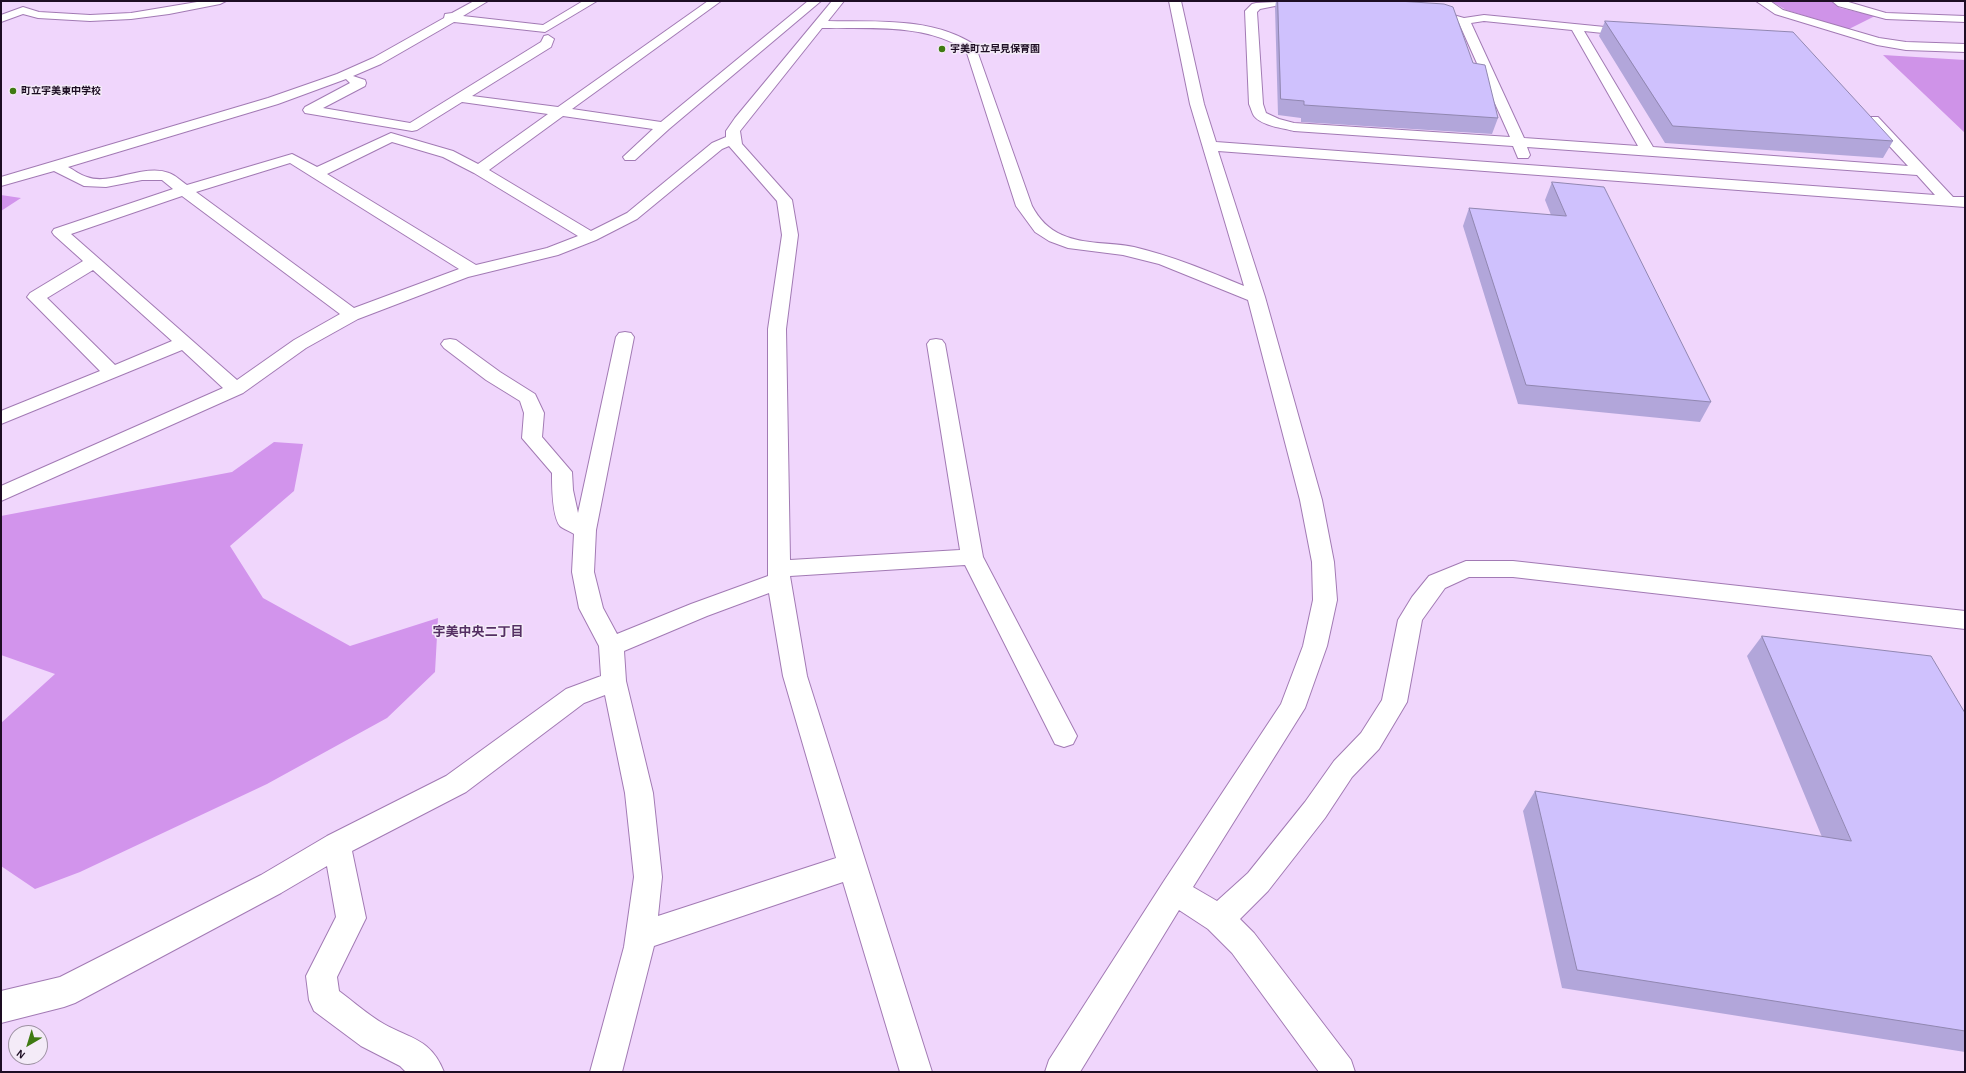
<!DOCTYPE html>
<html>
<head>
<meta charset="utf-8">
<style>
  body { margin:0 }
  #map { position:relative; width:1966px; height:1073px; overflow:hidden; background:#f0d6fc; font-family:"Alegreya Sans",sans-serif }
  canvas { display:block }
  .frame { position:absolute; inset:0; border:2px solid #1d0d23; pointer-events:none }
  .north { position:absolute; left:8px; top:1025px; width:40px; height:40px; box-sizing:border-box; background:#f4ebf8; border:1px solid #9e92a3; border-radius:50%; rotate:218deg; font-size:11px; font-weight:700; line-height:16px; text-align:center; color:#1d0d23 }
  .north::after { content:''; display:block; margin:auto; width:14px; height:18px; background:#3f7a12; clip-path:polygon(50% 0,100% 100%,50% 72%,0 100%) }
</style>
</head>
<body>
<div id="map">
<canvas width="1966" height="1073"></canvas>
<div class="frame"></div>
<div class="north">N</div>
</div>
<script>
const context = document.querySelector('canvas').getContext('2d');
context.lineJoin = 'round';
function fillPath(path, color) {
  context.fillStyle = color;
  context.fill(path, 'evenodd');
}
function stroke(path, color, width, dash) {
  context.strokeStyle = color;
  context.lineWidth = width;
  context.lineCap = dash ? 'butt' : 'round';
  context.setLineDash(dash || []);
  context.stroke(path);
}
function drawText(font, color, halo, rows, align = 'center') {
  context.font = font + ' "Alegreya Sans","Noto Sans JP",sans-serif';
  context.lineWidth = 3;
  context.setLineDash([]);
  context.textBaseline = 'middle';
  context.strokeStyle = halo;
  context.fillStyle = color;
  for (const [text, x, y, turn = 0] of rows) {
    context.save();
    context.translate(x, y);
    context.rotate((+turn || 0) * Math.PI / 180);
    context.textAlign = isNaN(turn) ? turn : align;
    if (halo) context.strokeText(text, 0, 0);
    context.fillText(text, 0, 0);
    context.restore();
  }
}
const green = new Path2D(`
  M1771,1H1831L1840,8L1875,16L1849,29L1786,10Z
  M1883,55L1965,60V133Z`);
const forest = new Path2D(`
  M1,195L21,198L1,211Z
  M274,442L303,444L294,491L230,546L263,598L350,646L438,618L435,672L387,718L267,784L80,872L35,889L1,866V723L55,674L1,655V516L232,472Z`);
const minor = new Path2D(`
  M203,1H226L220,4L169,14L131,19L90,21L38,18L23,14L1,22V15L23,7L39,12L90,15L131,13Z
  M474,1H488L463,16L543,25L583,1H597L545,32L454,22L381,64L353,76L365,80L366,83L365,86L323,108L410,123L541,42L544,36L548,35L554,39L551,47L472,96L558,107L708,1H721L572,109L661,122L808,1H821L669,129L635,160H625L623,157L653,129L563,116L489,170L591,231L627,213L712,143L726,137V131L735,118L832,1H844L828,21C877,22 932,17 975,45L1032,206C1039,219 1048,229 1062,235C1085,245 1110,242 1134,247C1172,256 1208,271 1244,286L1190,104L1169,1H1181L1204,104L1216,142L1935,195L1917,175L1527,147L1530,155L1528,158H1518L1513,146L1294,131C1283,128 1262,126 1254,116C1252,113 1251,108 1249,104L1245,11L1252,4L1256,3L1298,1L1432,9L1464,18L1484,15L1635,30L1637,32L1631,36L1584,31L1653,147L1908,166L1868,123L1866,120L1868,117H1878L1953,197H1965V207L1218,151L1265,297L1322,500L1334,562L1337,600L1327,646L1305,708L1193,887L1217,901L1248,873L1305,802L1334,761L1361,733L1382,700L1398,620L1412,597L1429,576L1466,561H1513L1965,611V629L1513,577H1469L1445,588L1422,620L1407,702L1379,749L1352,777L1325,818L1268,891L1240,919L1254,933L1351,1060L1355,1072H1319L1232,953L1208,929L1179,910L1080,1072H1045L1049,1060L1164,881L1281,704L1303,646L1313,600L1312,562L1300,500L1248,300L1159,264L1123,255L1068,248L1049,241L1035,232L1016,206L966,50C924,23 870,29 822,28L740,131L742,144L792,200L798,235L786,329L790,560L960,550L927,344L930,340L936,339L942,340L945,344L983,557L1077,736L1073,744L1064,747L1055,744L965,565L790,576L807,676L932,1072H900L843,882L654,946L622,1072H590L624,947L634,877L625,793L605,695L584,703L466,792L352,851L366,918L337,977L339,991C354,1002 368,1015 384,1024C411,1039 431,1039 444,1072H406L400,1066L361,1046L314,1011L309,1000L306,976L336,917L327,866L281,893L75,1003L64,1007L1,1023V991L60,977L261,875L327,836L446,776L566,689L601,676L599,646L579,608L572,572L574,534C570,531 563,529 560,526C552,516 552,486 552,473L522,438L524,413L520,401L486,380L444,348L441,344L444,340L450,339L456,340L500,372L535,394L544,413L542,437L572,472L573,490L578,513L616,337L619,333L625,332L631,333L634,337L596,530L594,572L603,608L617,634L691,604L768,576V329L782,235L777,201L729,146L722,149L637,219L596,240L558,255L468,277L358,319L306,348L243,393L1,501V486L223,388L182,350L1,424V411L100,371L27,297L30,293L83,261L54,235L52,232L54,229L173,189L162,180H142L106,187L84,186L54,171L1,186V177L268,98L337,74L373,58L444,18L445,14L452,13ZM1275,6L1431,15L1459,23L1510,137L1294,123L1279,119L1266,113L1263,104L1257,12L1260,9ZM1484,21L1572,30L1638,146L1524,138L1471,23ZM346,79L350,83L305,107L303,110L305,113L412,131L417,130L462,102L548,114L478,164L453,151L391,133L317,167L292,154L187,185C181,181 175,175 169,173C145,163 110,186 87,177C80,175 74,170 68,167L278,104ZM392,142L443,157L474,173L578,236L547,248L476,265L327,174ZM290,163L459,269L354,308L196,192ZM182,196L340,314L294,340L237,380L71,234ZM93,270L172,341L115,365L47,298ZM769,593L783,676L836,858L658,916L662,877L653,793L626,681L624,651L707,616Z
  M1756,1H1770L1783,10L1879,38L1906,42L1965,44V52L1906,50L1877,45L1775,14Z
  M1832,1H1845L1886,13L1965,16V22L1886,19L1838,6Z`);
const wall = new Path2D(`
  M1276,1H1398L1473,63L1498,118L1492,134L1301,122V118L1278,115L1275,8Z
  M1605,21L1893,141L1883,158L1665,143L1599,36Z
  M1552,182L1711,402L1700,422L1518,404L1463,226L1469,208L1551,215L1545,200Z
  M1762,636L1965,713V1052L1562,988L1523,811L1535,791L1822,837L1747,656Z`);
const building = new Path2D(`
  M1278,1H1398L1444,4L1453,7L1473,63L1485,65L1498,118L1304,105V101L1281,99Z
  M1605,21L1793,32L1893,141L1673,126Z
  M1552,182L1604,187L1711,402L1526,385L1469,208L1566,216Z
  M1762,636L1931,656L1965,713V1031L1577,970L1535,791L1851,841Z`);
const markers = [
  [942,49,4,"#3f7a12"],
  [13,91,4,"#3f7a12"]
];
const farPoinames = [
  ["宇美町立早見保育園",950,49],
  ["町立宇美東中学校",21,91]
];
const neighbourhoodNames = [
  ["宇美中央二丁目",478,632]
];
fillPath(green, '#cf93e8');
fillPath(forest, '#d294ec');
stroke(minor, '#a27ab4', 2);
fillPath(minor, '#fff');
fillPath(wall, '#b2a6da');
fillPath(building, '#cfc1fd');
stroke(building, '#9187b1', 1);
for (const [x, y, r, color] of markers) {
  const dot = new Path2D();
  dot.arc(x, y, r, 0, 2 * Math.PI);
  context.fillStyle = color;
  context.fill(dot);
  stroke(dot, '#f4ebf8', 1.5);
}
drawText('bold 10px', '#1d0d23', '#f4ebf8', farPoinames, 'left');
drawText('bold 13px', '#542f63', '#f4ebf8', neighbourhoodNames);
</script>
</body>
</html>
